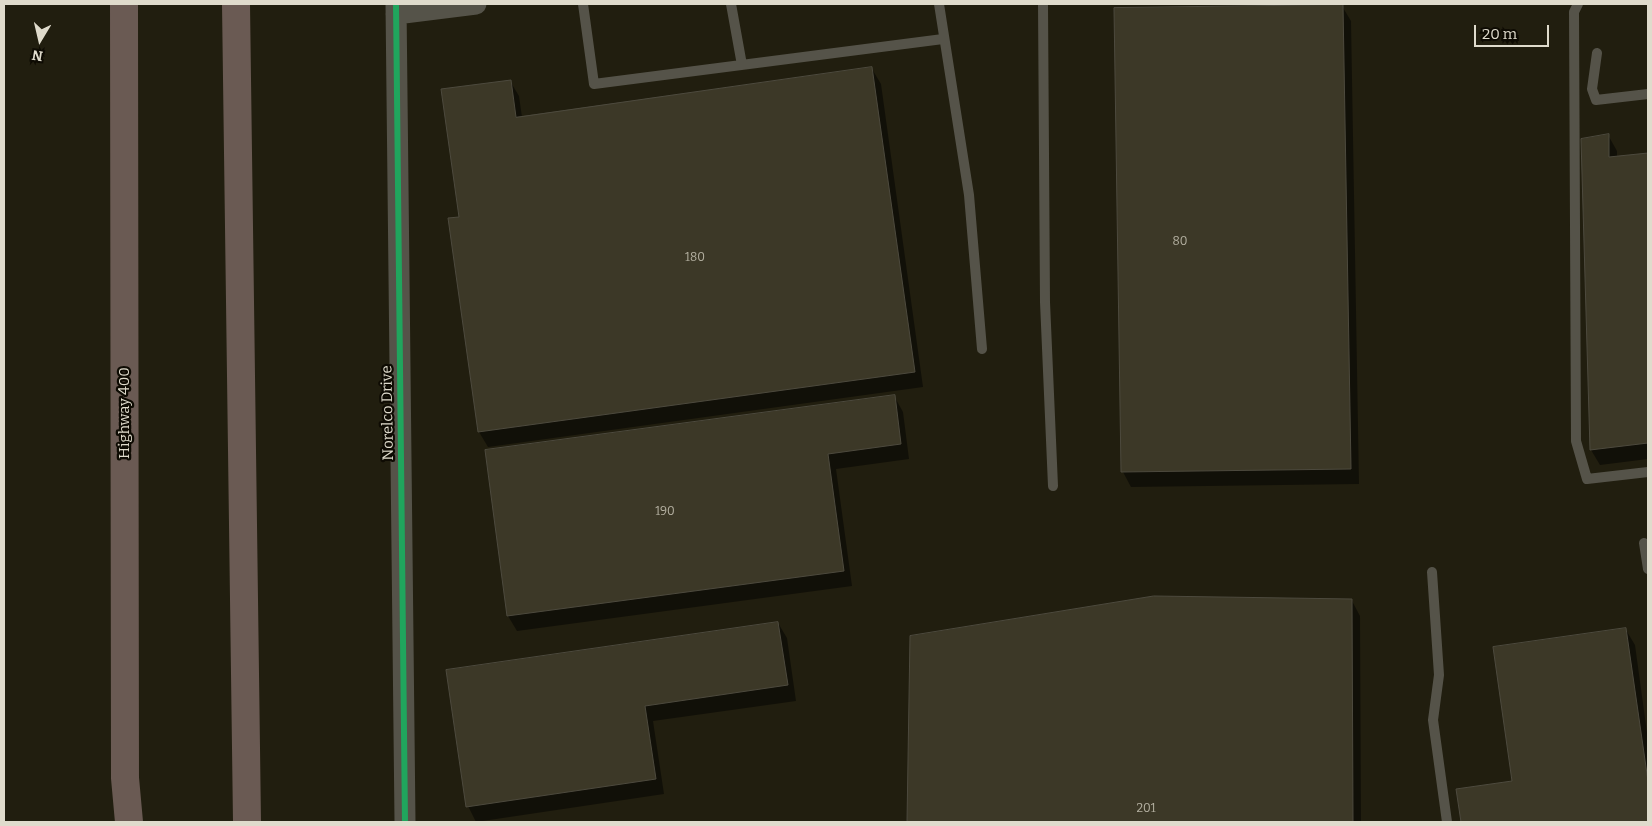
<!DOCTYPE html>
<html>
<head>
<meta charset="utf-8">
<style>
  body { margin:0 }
  #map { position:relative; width:1652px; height:826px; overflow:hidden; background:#211e0f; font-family:Bitter,serif }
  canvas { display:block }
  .frame { position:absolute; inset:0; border:5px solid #dfdbcc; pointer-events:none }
  .north { position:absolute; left:15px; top:15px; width:50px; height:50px; -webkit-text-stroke:4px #0e0b03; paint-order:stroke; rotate:189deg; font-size:14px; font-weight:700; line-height:20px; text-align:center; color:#dfdbcc }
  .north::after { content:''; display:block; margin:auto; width:18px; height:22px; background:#dfdbcc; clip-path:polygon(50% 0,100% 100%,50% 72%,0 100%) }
  .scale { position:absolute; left:1474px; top:25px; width:75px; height:22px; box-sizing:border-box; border:2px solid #dfdbcc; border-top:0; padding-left:6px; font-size:15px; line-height:18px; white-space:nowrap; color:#dfdbcc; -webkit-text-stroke:4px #0e0b03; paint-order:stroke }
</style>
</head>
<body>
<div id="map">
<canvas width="1652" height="826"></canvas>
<div class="frame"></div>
<div class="north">N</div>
<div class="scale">20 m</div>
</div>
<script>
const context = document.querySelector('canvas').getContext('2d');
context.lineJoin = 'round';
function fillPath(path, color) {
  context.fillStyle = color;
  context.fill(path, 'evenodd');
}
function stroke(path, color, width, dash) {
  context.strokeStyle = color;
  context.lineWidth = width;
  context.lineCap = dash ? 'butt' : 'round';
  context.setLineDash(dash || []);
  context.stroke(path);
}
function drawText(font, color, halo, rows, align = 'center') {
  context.font = font + ' Bitter,serif';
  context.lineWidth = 4.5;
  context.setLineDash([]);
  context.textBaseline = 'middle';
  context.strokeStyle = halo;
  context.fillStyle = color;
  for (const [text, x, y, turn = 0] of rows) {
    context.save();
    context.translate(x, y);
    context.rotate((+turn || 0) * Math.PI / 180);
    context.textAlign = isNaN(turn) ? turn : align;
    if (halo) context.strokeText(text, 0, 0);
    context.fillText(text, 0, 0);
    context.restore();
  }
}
const shadow = new Path2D(`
  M1342,6L1351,21L1359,484L1131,487L1123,472L1115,9Z
  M872,69L881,84L923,387L488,447L479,432L449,219L460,218L510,81L519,96L522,117Z
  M1608,135L1617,151V157L1648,155V459L1600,465L1591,450Z
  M894,396L903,412L909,459L836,469L852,586L517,631L508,616Z
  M1352,601L1360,616L1361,822H908L911,637Z
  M778,623L787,638L796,701L653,721L664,794L476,822L468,806Z
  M1626,630L1635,645L1648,740V822H1462L1457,790L1513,782Z`);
const building = new Path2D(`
  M1343,5L1351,469L1121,472L1114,8Z
  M872,67L915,372L478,432L448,218L459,217L441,89L511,80L516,117Z
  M1609,134V157L1648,153V443L1590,450L1581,139Z
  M895,395L901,444L828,454L844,571L507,616L485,450Z
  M1154,596L1352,599L1353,822H907L910,636Z
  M778,622L788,685L645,706L656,779L466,807L446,670Z
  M1626,628L1648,781V822H1461L1456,789L1512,781L1493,647Z`);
const service = new Path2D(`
  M583,4L594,84L943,39
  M731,4L742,65
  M939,4L969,195L982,349
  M1043,4L1045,302L1053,486
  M1578,4L1574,12L1576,441L1587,479L1648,472
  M1597,53L1592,89L1596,100L1648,94
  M1644,543L1648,569
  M1432,572L1439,675L1433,720L1447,822`);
const minor = new Path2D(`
  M396,4L405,822
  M396,14L476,4`);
const motorway = new Path2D(`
  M124,4L125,778L129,822
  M236,4L247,822`);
const cycleway = new Path2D(`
  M396,4L405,822`);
const numberNames = [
  ["80",1180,242],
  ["180",695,258],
  ["190",665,512],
  ["201",1146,809]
];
const streetNames = [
  ["Highway 400",125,413,-90],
  ["Norelco Drive",388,413,-91]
];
fillPath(shadow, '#0007');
fillPath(building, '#3c3827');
stroke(building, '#4d4a3e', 1);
stroke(service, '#555349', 10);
stroke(minor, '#555349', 21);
stroke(motorway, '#6a5a53', 28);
stroke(cycleway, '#20a55d', 6);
drawText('12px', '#b6b2a3', null, numberNames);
drawText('15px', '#dfdbcc', '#0e0b03', streetNames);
</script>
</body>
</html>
